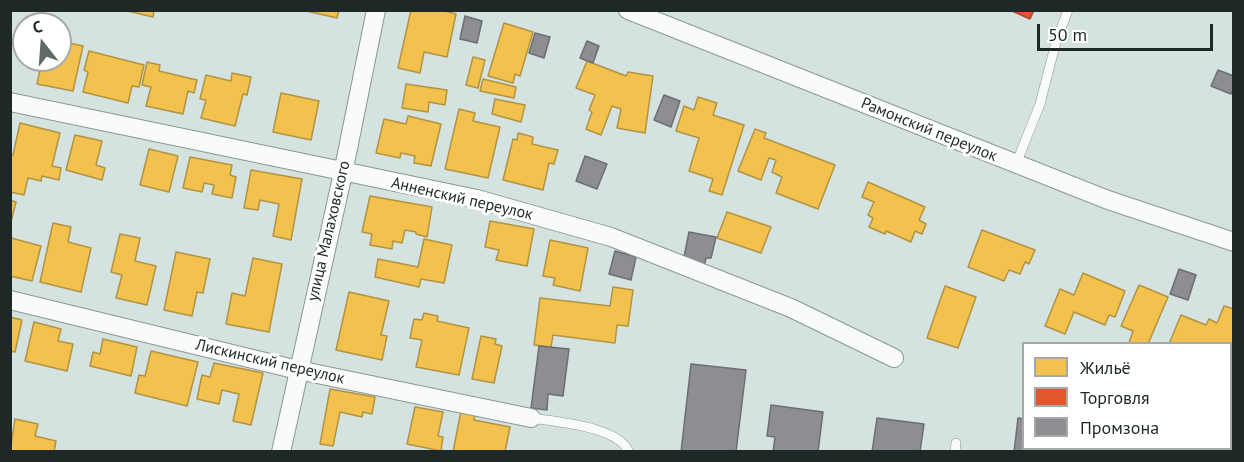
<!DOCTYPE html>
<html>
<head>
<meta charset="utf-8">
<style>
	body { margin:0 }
	#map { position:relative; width:1244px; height:462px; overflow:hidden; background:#d4e2e0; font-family:"PT Sans",sans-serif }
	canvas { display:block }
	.frame { position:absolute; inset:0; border:12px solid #1e2827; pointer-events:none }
	.legend { position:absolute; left:1022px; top:342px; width:210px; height:108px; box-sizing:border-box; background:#fff; border:2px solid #a5a9a9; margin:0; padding:8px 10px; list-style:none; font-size:18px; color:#1e2827 }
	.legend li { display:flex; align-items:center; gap:12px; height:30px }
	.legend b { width:30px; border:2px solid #a5a9a9 }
	.north { position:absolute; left:12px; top:12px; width:60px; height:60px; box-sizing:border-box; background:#fff; border:2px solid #a5a9a9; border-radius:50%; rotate:343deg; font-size:16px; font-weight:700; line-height:24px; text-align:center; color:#1e2827 }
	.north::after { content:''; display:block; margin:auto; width:21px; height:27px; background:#5e6968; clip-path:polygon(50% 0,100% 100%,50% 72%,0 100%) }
	.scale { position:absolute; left:1037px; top:24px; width:176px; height:27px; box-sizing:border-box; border:3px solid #1e2827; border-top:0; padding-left:8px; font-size:18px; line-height:21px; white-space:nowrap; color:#1e2827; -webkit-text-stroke:4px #fff; paint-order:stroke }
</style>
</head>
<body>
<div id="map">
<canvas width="1244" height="462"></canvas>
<div class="frame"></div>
<ul class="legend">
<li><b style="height:16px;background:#f2c14e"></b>Жильё</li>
<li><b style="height:16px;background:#e4572e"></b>Торговля</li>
<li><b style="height:16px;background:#8d8d92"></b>Промзона</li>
</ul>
<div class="north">С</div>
<div class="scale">50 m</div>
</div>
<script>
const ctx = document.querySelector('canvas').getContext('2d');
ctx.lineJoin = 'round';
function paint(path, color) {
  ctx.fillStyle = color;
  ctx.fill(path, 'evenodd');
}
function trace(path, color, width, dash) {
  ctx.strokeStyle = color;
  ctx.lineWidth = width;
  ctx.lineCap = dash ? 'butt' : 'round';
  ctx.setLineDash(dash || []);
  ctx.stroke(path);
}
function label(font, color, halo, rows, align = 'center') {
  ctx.font = font + ' "PT Sans",sans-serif';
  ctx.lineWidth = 6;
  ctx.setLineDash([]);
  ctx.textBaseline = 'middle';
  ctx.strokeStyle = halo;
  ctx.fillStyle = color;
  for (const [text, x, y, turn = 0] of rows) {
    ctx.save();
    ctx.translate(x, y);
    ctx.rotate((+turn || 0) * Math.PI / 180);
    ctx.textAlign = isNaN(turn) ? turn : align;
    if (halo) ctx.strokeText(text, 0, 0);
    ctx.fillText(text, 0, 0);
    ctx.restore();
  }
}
const homes = new Path2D(`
	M123 10H154L153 17Z
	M302 10H339L337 18Z
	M411 10H441L456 14 447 57 424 52 420 73 398 68Z
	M504 23 533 32 520 76 515 74 513 83 488 76Z
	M60 41 83 46 73 91 37 84 41 65 34 63 35 60H60Z
	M89 51 144 65 139 87 132 86 128 103 83 92 88 72 84 70Z
	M473 57 485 60 478 88 466 85Z
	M587 61 626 76 628 72 653 76 645 133 617 128 621 109 612 106 601 135 586 129 592 112 589 110 595 95 576 88Z
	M147 62 160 65 159 71 197 80 194 93 188 91 183 114 146 106 151 87 142 85Z
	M232 73 251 77 247 95 243 94 235 126 201 118 206 100 200 99 206 75 231 81Z
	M483 79 516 87 514 98 480 91Z
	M406 84 447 90 445 105 429 102 428 112 402 108Z
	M281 93 319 101 311 140 273 132Z
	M698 97 717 103 713 115 744 125 722 195 709 191 713 179 689 171 699 138 676 131 684 106 694 110Z
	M495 99 525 105 521 122 492 114Z
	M459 109 475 113 473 121 500 127 488 178 445 169Z
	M408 116 441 124 431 166 414 163 415 156 401 153 400 158 376 153 384 119 406 124Z
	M20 123 60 133 52 166 61 168 59 180 42 176 41 181 28 178 24 195 10 192V155H13Z
	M755 129 766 133 764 138 835 165 818 209 776 193 782 177 772 172 776 160 769 158 761 180 738 171Z
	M518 133 533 137 532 144 558 150 554 164 549 163 543 190 503 180 513 139 517 140Z
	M75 135 102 141 96 165 105 168 102 180 66 170Z
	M149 149 178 156 169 192 140 185Z
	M190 157 232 165 230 175 236 177 232 198 212 194 214 185 204 183 202 192 183 188Z
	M251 170 302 179 291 240 273 236 279 204 260 200 258 210 244 208Z
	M868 182 925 207 919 220 926 224 922 234 915 231 911 242 886 231 885 234 869 227 873 218 868 215 874 202 862 197Z
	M370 196 432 207 427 237 416 234V232L405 230 402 243 393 241 392 249 370 245 372 234 362 232Z
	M10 200 16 202 10 226Z
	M727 212 771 227 761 253 717 238Z
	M490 221 534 229 527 266 496 260 499 250 485 247Z
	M53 223 71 227 68 242 91 248 81 292 40 282Z
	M982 230 1035 250 1029 264 1025 262 1020 274 1009 270 1004 281 968 267Z
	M120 234 140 238 135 261 156 266 147 305 116 298 122 275 111 272Z
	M11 238 41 246 32 281 10 276Z
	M424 239 452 245 444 283 421 279 419 287 375 277 378 259 418 267Z
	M550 240 588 248 580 291 553 285 555 278 543 276Z
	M176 252 210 259 203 293 197 292 192 316 164 310Z
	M253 258 282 264 269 332 226 324 232 293 245 296Z
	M1083 273 1125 291 1115 317 1109 315 1105 325 1074 312 1065 334 1045 326 1060 289 1074 295Z
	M1139 285 1168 297 1148 344 1129 343 1133 331 1121 326Z
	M945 286 976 297 958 348 927 338Z
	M613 287 633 290 628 326 617 325 615 343 553 335 551 347 534 345 540 298 610 306Z
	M349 292 389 301 381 335 387 336 382 360 336 350Z
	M1224 306 1234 309V359L1230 358V344H1169L1181 315 1206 325 1209 319 1217 323Z
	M424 313 438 316 437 321 469 328 459 375 416 367 422 340 410 338 414 319 422 320Z
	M10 317 22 320 15 352 10 351Z
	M34 322 61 329 58 341 73 344 67 371 25 361Z
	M481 336 496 339 495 344 502 346 494 383 472 379Z
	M103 339 137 347 131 376 90 366 93 352 100 354Z
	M151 351 198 362 187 406 135 393 139 375 145 376Z
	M214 363 263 373 251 425 233 421 239 394 222 390 219 404 197 399 202 375 210 377Z
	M330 389 375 397 372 414 363 412 362 417 340 412 333 446 320 444Z
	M415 407 443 412 438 436 443 437 441 451 407 444Z
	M461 411 475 414 474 420 510 427 505 452H453Z
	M15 419 38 424 35 436 56 441 54 452H10Z`);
const shops = new Path2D(`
	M1010 10H1034L1030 19Z`);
const industry = new Path2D(`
	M465 16 482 21 477 43 460 39Z
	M535 33 550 37 544 58 529 53Z
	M587 41 599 46 593 63 580 58Z
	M1218 70 1234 76V88L1231 94 1211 86Z
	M664 95 680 101 671 127 654 120Z
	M585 156 607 164 597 189 576 181Z
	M689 232 716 237 711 258H706L704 267 683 262Z
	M615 251 636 257 631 280 609 274Z
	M1179 269 1196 275 1188 300 1170 294Z
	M539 346 569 349 563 396 548 394 547 410 531 408Z
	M691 364 746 370 736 452H681Z
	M771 405 823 412 818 452H773L775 437 767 436Z
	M877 418 924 424 920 452H872Z
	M1018 418 1024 419V448H1167V452H1014Z`);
const lane = new Path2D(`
	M1016 164 1040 104 1056 42 1068 10
	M531 418C556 422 618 426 629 452
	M955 452 956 443`);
const street = new Path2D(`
	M628 10 1108 200 1234 242
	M10 102 477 199 611 237 791 308 894 358
	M10 300 298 370 531 418
	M281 452 343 173 376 10`);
const streetNames = [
	["Рамонский переулок",929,130,22],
	["Анненский переулок",462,199,13],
	["улица Малаховского",329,231,-77],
	["Лискинский переулок",270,362,13]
];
paint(homes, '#f2c14e');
trace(homes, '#b29342', 1.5);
paint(shops, '#e4572e');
trace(shops, '#a9492c', 1.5);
paint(industry, '#8d8d92');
trace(industry, '#6c6f72', 1.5);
trace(lane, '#8c9796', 10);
trace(street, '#8c9796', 20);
trace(lane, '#f9fbfa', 9);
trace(street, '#f9fbfa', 18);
label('16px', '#1e2827', '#fff', streetNames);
</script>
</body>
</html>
